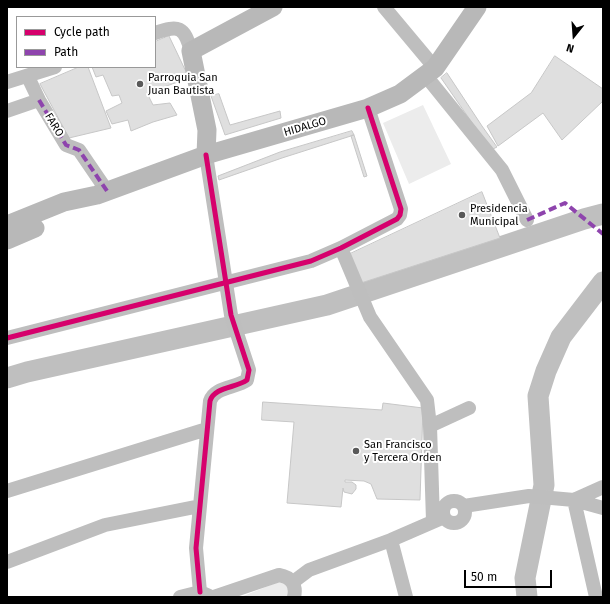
<!DOCTYPE html>
<html>
<head>
<meta charset="utf-8">
<style>
	body { margin:0 }
	#map { position:relative; width:610px; height:604px; overflow:hidden; background:#fff; font-family:"Fira Sans",sans-serif }
	canvas { display:block }
	.frame { position:absolute; inset:0; border:8px solid #000; pointer-events:none }
	.legend { position:absolute; left:16px; top:16px; width:140px; height:52px; box-sizing:border-box; background:#fff; border:1px solid #999; margin:0; padding:5px 7px; list-style:none; font-size:12px; color:#000 }
	.legend li { display:flex; align-items:center; gap:8px; height:20px }
	.legend b { width:20px; border:1px solid #999 }
	.north { position:absolute; left:554px; top:16px; width:40px; height:40px; -webkit-text-stroke:3px #fff; paint-order:stroke; rotate:197deg; font-size:11px; font-weight:700; line-height:16px; text-align:center; color:#000 }
	.north::after { content:''; display:block; margin:auto; width:14px; height:18px; background:#000; clip-path:polygon(50% 0,100% 100%,50% 72%,0 100%) }
	.scale { position:absolute; left:464px; top:570px; width:88px; height:18px; box-sizing:border-box; border:2px solid #000; border-top:0; padding-left:5px; font-size:12px; line-height:14px; white-space:nowrap; color:#000; -webkit-text-stroke:3px #fff; paint-order:stroke }
</style>
</head>
<body>
<div id="map">
<canvas width="610" height="604"></canvas>
<div class="frame"></div>
<ul class="legend">
<li><b style="height:5px;background:#d6006c"></b>Cycle path</li>
<li><b style="height:5px;background:#8e44ad"></b>Path</li>
</ul>
<div class="north">N</div>
<div class="scale">50 m</div>
</div>
<script>
const ctx = document.querySelector('canvas').getContext('2d');
ctx.lineJoin = 'round';
function paint(path, color) {
  ctx.fillStyle = color;
  ctx.fill(path, 'evenodd');
}
function trace(path, color, width, dash) {
  ctx.strokeStyle = color;
  ctx.lineWidth = width;
  ctx.lineCap = dash ? 'butt' : 'round';
  ctx.setLineDash(dash || []);
  ctx.stroke(path);
}
function label(font, color, halo, rows, align = 'center') {
  ctx.font = font + ' "Fira Sans",sans-serif';
  ctx.lineWidth = 4;
  ctx.setLineDash([]);
  ctx.textBaseline = 'middle';
  ctx.strokeStyle = halo;
  ctx.fillStyle = color;
  for (const [text, x, y, turn = 0] of rows) {
    ctx.save();
    ctx.translate(x, y);
    ctx.rotate((+turn || 0) * Math.PI / 180);
    ctx.textAlign = isNaN(turn) ? turn : align;
    if (halo) ctx.strokeText(text, 0, 0);
    ctx.fillText(text, 0, 0);
    ctx.restore();
  }
}
const green = new Path2D(`
	M423 105 451 164 409 184 383 123Z
	M283 580 289 586 288 597H241Z`);
const river = new Path2D(`
	M7 378 27 372 327 305 584 219 603 214
	M527 597 525 578 544 485 538 396 546 371 561 337 603 282`);
const building = new Path2D(`
	M169 36 189 78 147 93 153 105 170 103 177 115 153 122 131 131 128 120 112 124 106 111 122 103 119 95 112 96 103 75 96 77 92 67H155V42Z
	M555 56 603 89V101L562 140 543 113 498 146 487 126 531 93Z
	M79 67H88L111 128 69 138 40 84Z
	M447 73 482 126 497 147 491 150 441 78Z
	M219 94 230 125 280 111 281 118 225 135 211 96Z
	M352 131 354 135 282 158 219 180 218 176 280 152Z
	M354 135 367 176 364 177 351 136Z
	M482 192 500 238 361 283 350 254Z
	M263 402 382 410 383 403 423 408 420 500 377 499 371 484 364 481 345 480V482H352L356 485V489L352 494 344 492 343 488 341 507 287 503 294 422 262 420Z`);
const street = new Path2D(`
	M384 7 435 68
	M155 33C179 25 184 26 191 51
	M426 76 502 170 527 220
	M28 77 39 100 66 145 79 150 107 191
	M7 82 55 67
	M7 111 39 100
	M341 248 370 317 427 400 430 426 433 521
	M7 338 311 261 341 248 397 219 400 215 401 209 368 108
	M430 426 469 408
	M7 491 207 429
	M443 512a11 11 0 1 1 22 0a11 11 0 1 1-22 0Z
	M464 506 529 496 574 500 603 487
	M391 540 406 597
	M7 562 105 525 200 506
	M293 582 309 570 391 540 444 517
	M200 592 196 548 210 401C214 387 236 388 247 380L249 370 231 315 206 155
	M180 597 200 592 209 596
	M214 597 279 575C291 577 297 585 294 597
	M596 597 574 500 603 508`);
const secondary = new Path2D(`
	M206 155 207 130 191 51 273 7
	M7 225 64 202 97 195 206 155 368 108 400 94 435 68 477 7
	M7 240 35 228`);
const quiet = new Path2D(`
	M39 100 66 145 79 150 107 191
	M527 220 565 203 603 234`);
const cycleway = new Path2D(`
	M7 338 311 261 341 248 397 219 400 215 401 209 368 108
	M200 592 196 548 210 401C214 387 236 388 247 380L249 370 231 315 206 155`);
const markers = [
	[140,84,4,"#595959"],
	[462,215,4,"#595959"],
	[356,451,4,"#595959"]
];
const poiNames = [
	["Parroquia San",148,78],
	["Juan Bautista",148,91],
	["Presidencia",470,209],
	["Municipal",470,222],
	["San Francisco",364,445],
	["y Tercera Orden",364,458]
];
const streetNames = [
	["FARO",54,125,59],
	["HIDALGO",305,127,-16]
];
paint(green, '#ececec');
trace(river, '#bfbfbf', 21);
paint(building, '#dfdfdf');
trace(building, '#c7c7c7', 1);
trace(street, '#bebebe', 14);
trace(secondary, '#b8b8b8', 19);
trace(quiet, '#8e44ad', 4, [8, 4]);
trace(cycleway, '#d6006c', 5);
for (const [x, y, r, color] of markers) {
  const dot = new Path2D();
  dot.arc(x, y, r, 0, 2 * Math.PI);
  ctx.fillStyle = color;
  ctx.fill(dot);
  trace(dot, '#fff', 1.5);
}
label('11px', '#000', '#fff', poiNames, 'left');
label('11px', '#000', '#fff', streetNames);
</script>
</body>
</html>
